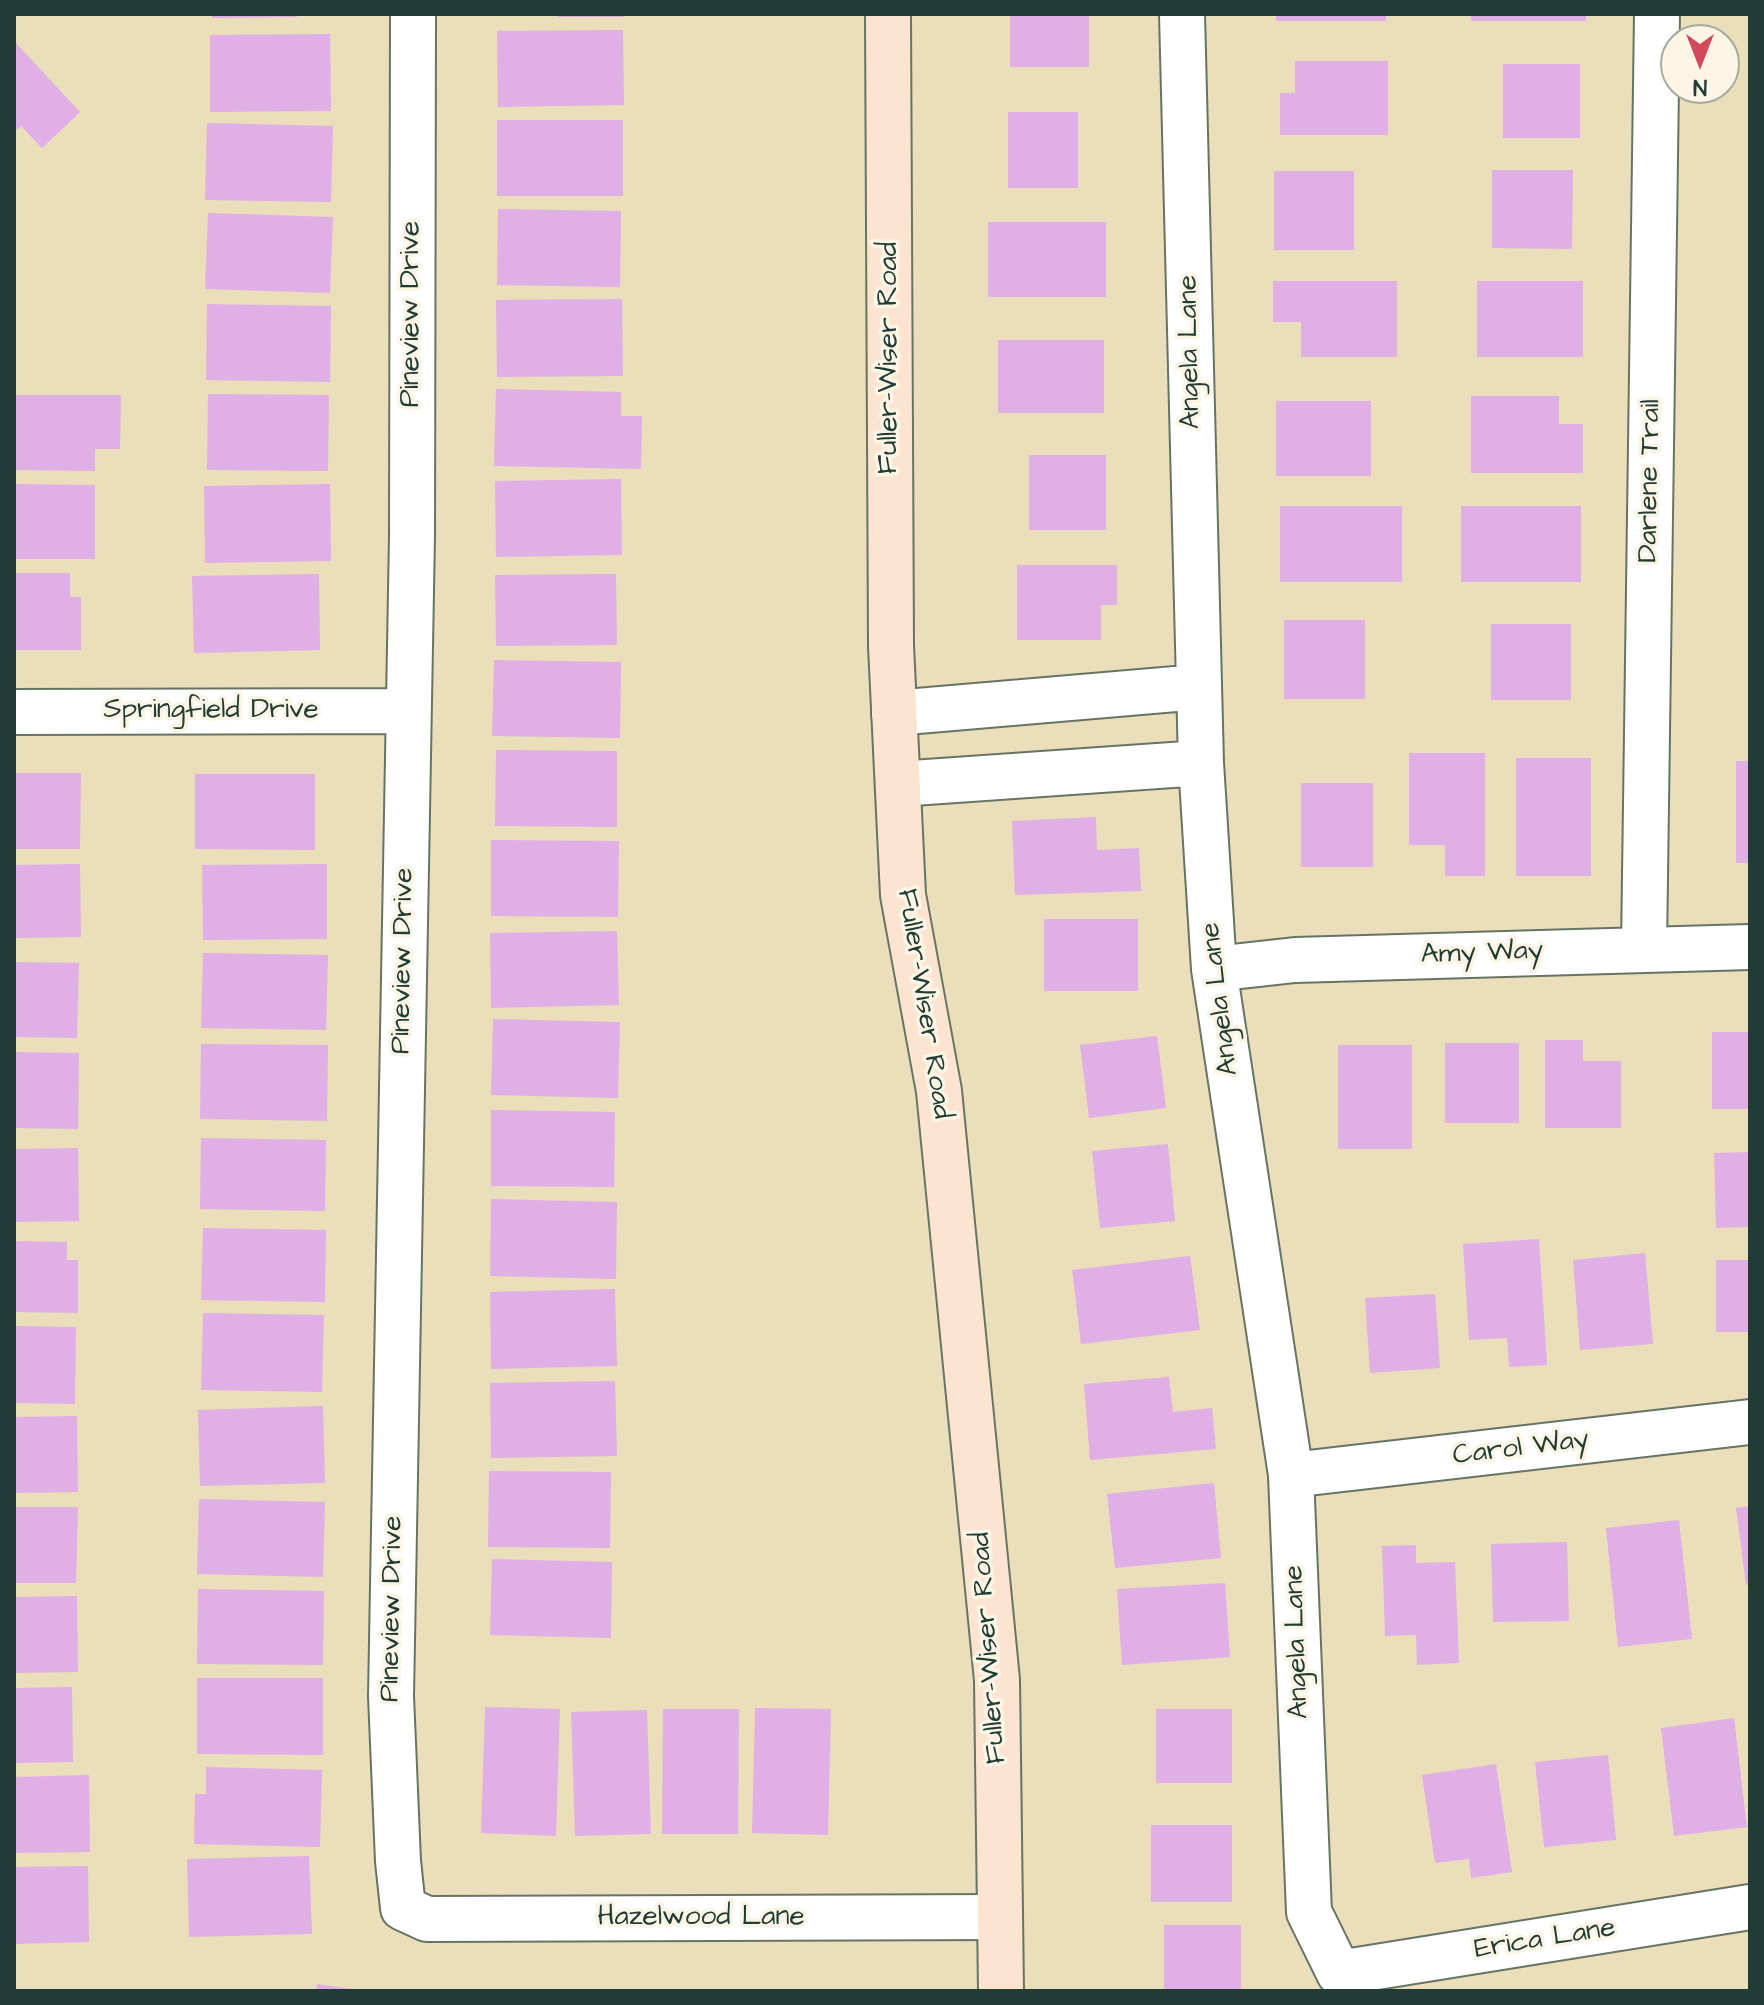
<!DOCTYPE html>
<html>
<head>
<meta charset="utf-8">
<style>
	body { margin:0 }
	#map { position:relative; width:1764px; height:2005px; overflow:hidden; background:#ebdeba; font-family:"Architects Daughter",sans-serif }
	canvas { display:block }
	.frame { position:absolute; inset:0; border:16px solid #1f3d34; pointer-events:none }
	.north { position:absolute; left:1660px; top:24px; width:80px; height:80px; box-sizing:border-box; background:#fcf5e5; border:2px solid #a4ab9e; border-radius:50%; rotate:180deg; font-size:22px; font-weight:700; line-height:32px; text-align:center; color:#1f3d34 }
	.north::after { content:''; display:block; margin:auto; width:28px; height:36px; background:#d1495b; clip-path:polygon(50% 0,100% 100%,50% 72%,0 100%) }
</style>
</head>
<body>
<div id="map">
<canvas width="1764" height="2005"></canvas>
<div class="frame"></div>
<div class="north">N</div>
</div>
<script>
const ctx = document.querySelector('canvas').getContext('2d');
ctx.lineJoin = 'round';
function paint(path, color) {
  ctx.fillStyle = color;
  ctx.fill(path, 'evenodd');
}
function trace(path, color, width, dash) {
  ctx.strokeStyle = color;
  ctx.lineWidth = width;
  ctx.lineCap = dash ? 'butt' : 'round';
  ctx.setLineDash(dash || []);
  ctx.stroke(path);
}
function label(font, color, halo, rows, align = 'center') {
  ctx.font = font + ' "Architects Daughter",sans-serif';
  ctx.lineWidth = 7;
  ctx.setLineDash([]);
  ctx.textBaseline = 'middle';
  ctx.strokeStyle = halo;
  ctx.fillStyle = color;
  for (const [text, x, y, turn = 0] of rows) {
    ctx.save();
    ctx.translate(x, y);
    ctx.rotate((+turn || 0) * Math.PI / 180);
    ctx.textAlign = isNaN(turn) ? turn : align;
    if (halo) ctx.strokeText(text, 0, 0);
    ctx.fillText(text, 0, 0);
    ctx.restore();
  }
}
const building = new Path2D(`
	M212 14H297V17L212 18Z
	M558 14H624V17H558Z
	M1010 14H1089V67H1010Z
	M1276 14H1386V21H1276Z
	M1471 14H1586V21H1471Z
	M623 30 624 105 498 107 497 31Z
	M330 34 331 111 210 112V35Z
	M14 41 80 112 42 148 21 126 14 132Z
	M1295 61H1388V135H1280V93H1295Z
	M1503 64H1580V138H1503Z
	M1008 112H1078V188H1008Z
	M497 120H623V196H497Z
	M207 123 333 126 331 202 205 200Z
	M1492 170H1573L1572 249 1492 248Z
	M1274 171H1354V250H1274Z
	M498 209 621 211 620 287 497 285Z
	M208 213 333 217 330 293 205 289Z
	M988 222H1106V297H988Z
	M1273 281H1397V357H1301V322H1273Z
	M1477 281H1583V357H1477Z
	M622 299 623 376 497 377 496 300Z
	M207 304 331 306 330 382 206 380Z
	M998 340H1104V413H998Z
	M496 389 621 392V416H642L641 469 494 466Z
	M208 394 329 395 328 471 207 470Z
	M14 395H121L120 449H95V471L14 470Z
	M1471 396H1559V424H1583V473H1471Z
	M1276 401H1371V476H1276Z
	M1029 455H1106V530H1029Z
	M621 479 622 555 496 557 495 481Z
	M14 484 95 485V559H14Z
	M330 484 331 561 205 563 204 486Z
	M1280 506H1402V582H1280Z
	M1461 506H1581V582H1461Z
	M1017 565H1117V605H1101V640H1017Z
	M14 573H70V597H81V650H14Z
	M319 574 320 650 194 653 192 576Z
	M616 574 617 645 496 646 495 575Z
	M1284 620H1365V699H1284Z
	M1491 624H1571V700H1491Z
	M494 660 621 662 620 738 492 736Z
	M496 750 617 751V827L495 826Z
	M1409 753H1485V876H1445V845H1409Z
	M1516 758H1591V876H1516Z
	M1736 761H1750V863H1736Z
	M14 773H81L80 849H14Z
	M195 774H315V850L195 849Z
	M1301 783H1373V867H1301Z
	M1096 817 1097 850 1139 848 1141 891 1015 895 1012 821Z
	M491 840 619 841 618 917 491 916Z
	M80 864 81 937 14 938V865Z
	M327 864V939L203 940 202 865Z
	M1044 919H1138V991H1044Z
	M617 931 619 1005 491 1008 490 933Z
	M203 953 328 955 326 1030 201 1028Z
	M14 962 79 963 77 1038 14 1037Z
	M493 1019 620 1022 618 1098 491 1095Z
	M1712 1032H1750V1109H1712Z
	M1157 1036 1166 1108 1089 1118 1080 1045Z
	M1545 1040H1583V1061H1621V1128H1545Z
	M1445 1043H1519V1123H1445Z
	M201 1044 328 1045 327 1121 200 1119Z
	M1338 1045H1412V1149H1338Z
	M14 1052 79 1053 78 1129 14 1128Z
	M491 1110 615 1112 614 1187 491 1186Z
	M201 1138 326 1140 325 1211 200 1209Z
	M1168 1144 1175 1221 1100 1228 1092 1151Z
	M78 1148 79 1221 14 1222V1149Z
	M1750 1152V1227L1716 1228 1714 1153Z
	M491 1199 617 1202 616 1279 490 1276Z
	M203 1228 326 1230 325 1302 201 1300Z
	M1539 1239 1547 1365 1509 1367 1507 1338 1469 1340 1463 1244Z
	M14 1241 67 1242V1260H78V1313L14 1312Z
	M1645 1253 1653 1344 1580 1350 1573 1260Z
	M1190 1256 1200 1330 1081 1344 1072 1270Z
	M1716 1260H1750V1332H1716Z
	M615 1289 617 1366 491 1369 490 1292Z
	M1435 1294 1440 1368 1370 1373 1365 1298Z
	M203 1313 324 1315 322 1392 201 1390Z
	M14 1326 76 1327 75 1404 14 1403Z
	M1169 1377 1173 1412 1212 1408 1216 1449 1090 1460 1084 1384Z
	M615 1381 617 1456 491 1458 490 1383Z
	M323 1406 325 1483 200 1486 198 1410Z
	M77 1416 78 1492 14 1493V1417Z
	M489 1471 611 1472 610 1548 488 1547Z
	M1214 1483 1221 1558 1115 1568 1107 1494Z
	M199 1499 325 1502 323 1577 197 1574Z
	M1750 1506V1584L1746 1585 1736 1508Z
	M14 1507H78L76 1583H14Z
	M1679 1520 1692 1639 1618 1647 1606 1528Z
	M1567 1542 1569 1621 1493 1622 1491 1544Z
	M1416 1545V1563L1455 1562 1459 1663 1417 1665 1416 1635 1385 1636 1382 1546Z
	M492 1559 612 1562 611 1638 490 1635Z
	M1225 1583 1230 1657 1122 1665 1117 1589Z
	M198 1589 324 1591 323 1665 197 1664Z
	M77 1596 78 1672 14 1673V1597Z
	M197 1678H323V1755L197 1754Z
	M72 1687 73 1762 14 1763V1688Z
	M485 1707 560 1709 556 1836 481 1833Z
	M755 1708 831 1709 828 1835 752 1833Z
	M663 1709H739L738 1834H662Z
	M1156 1709H1232V1783H1156Z
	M647 1710 651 1834 575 1836 571 1712Z
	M1734 1718 1747 1827 1674 1836 1661 1728Z
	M1608 1755 1616 1840 1544 1847 1535 1762Z
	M1496 1764 1512 1872 1471 1878 1469 1859 1435 1863 1422 1775Z
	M206 1767 322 1770 320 1847 194 1844 195 1794H206Z
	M89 1775 90 1852 14 1853V1777Z
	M1151 1825H1232V1902H1151Z
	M309 1856 312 1934 189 1937 187 1859Z
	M88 1866 89 1942 14 1944V1867Z
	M1164 1925H1241V1991H1164Z
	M317 1984 352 1989 351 1991H316Z`);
const street = new Path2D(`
	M413 14 412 536 391 1696 398 1861 403 1908 427 1919 1000 1917
	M1182 14 1201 763 1214 969 1291 1475 1309 1912 1339 1973 1750 1907
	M14 712 408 711
	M894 713 1199 687
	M898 784 1201 763
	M1644 948 1657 14
	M1214 969 1295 960 1750 947
	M1291 1475 1750 1422`);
const secondary = new Path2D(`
	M888 14 891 646 903 895 939 1091 997 1680 1001 1991`);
const streetNames = [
	["Pineview Drive",412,314,-90],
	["Angela Lane",1191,352,-91],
	["Fuller-Wiser Road",890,358,-90],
	["Darlene Trail",1651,481,-89],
	["Springfield Drive",211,711],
	["Amy Way",1482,954,-2],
	["Pineview Drive",404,961,-89],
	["Angela Lane",1221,999,-97],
	["Fuller-Wiser Road",923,1004,81],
	["Carol Way",1521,1449,-7],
	["Pineview Drive",393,1609,-89],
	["Angela Lane",1298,1642,-92],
	["Fuller-Wiser Road",990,1648,-94],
	["Hazelwood Lane",701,1918],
	["Erica Lane",1545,1940,-9]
];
paint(building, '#dfafe5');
trace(street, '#667563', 48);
trace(secondary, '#667563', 48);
trace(street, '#fff', 44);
trace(secondary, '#fde4d1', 44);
label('28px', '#1f3d34', '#fcf5e5', streetNames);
</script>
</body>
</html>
